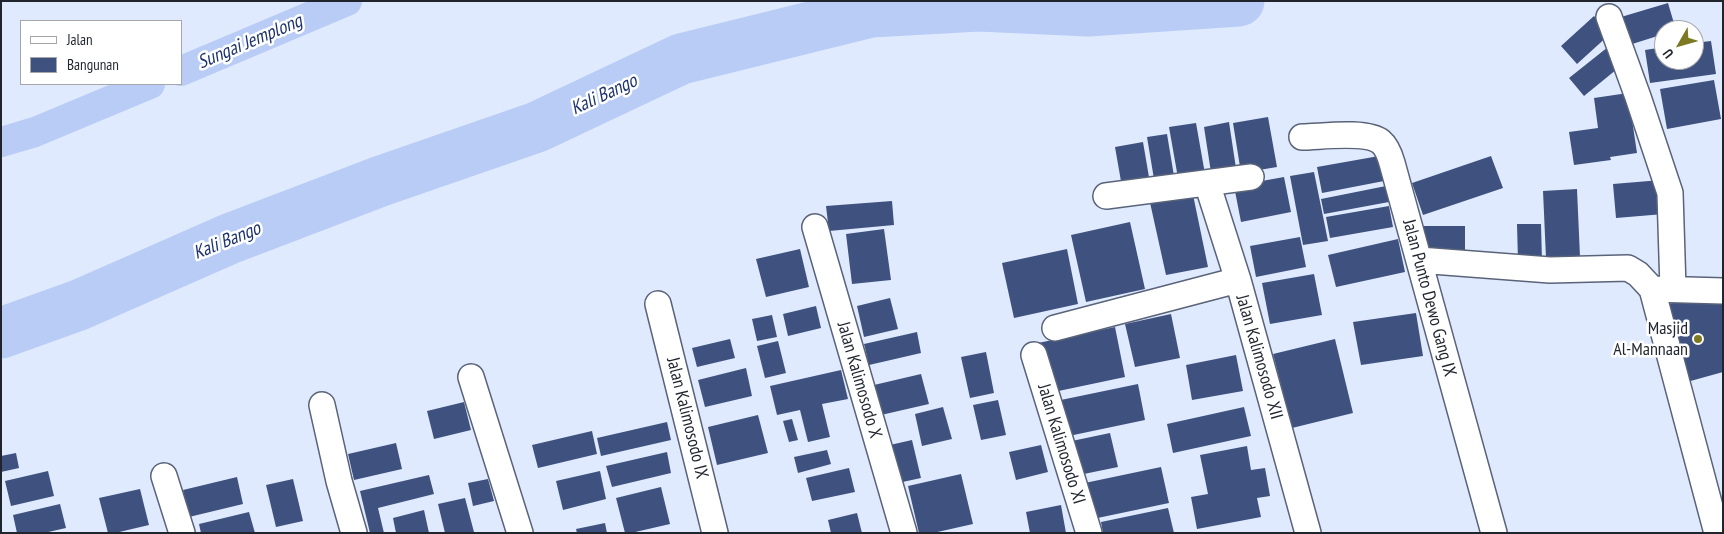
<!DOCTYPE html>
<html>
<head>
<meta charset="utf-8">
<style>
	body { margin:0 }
	#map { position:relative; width:1724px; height:534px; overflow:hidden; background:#e0eafe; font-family:"PT Sans Narrow",sans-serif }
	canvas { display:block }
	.frame { position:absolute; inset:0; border:2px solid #1f242d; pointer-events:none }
	.legend { position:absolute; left:20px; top:20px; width:162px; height:65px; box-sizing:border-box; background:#fff; border:1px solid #a5a7ab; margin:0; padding:6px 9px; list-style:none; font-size:15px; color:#1f242d }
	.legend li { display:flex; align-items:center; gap:10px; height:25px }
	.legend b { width:25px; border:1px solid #a5a7ab }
	.north { position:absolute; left:1654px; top:20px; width:50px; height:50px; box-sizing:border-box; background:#fff; border:1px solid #a5a7ab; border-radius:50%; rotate:232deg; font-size:14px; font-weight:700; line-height:20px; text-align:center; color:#1f242d }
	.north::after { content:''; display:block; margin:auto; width:18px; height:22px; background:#7b7a22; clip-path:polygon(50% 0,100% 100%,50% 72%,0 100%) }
</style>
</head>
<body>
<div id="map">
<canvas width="1724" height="534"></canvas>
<div class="frame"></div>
<ul class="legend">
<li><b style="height:6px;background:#fff"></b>Jalan</li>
<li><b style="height:14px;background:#3f527f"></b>Bangunan</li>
</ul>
<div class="north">U</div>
</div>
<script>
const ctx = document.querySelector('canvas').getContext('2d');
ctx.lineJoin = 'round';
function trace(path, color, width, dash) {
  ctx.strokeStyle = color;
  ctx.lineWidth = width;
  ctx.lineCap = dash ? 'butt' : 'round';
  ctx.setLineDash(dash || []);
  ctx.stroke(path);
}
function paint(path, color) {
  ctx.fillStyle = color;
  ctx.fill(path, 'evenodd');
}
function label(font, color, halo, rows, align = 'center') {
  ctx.font = font + ' "PT Sans Narrow",sans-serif';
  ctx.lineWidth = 5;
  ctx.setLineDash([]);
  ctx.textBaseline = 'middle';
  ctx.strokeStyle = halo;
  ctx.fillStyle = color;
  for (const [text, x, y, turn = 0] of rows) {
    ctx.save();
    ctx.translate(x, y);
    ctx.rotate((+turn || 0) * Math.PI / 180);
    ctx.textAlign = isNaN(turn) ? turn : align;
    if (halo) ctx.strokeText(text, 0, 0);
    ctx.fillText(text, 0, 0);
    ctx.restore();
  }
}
const canal = new Path2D(`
	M181 71 347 1
	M1 142 35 132 150 84`);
const river = new Path2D(`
	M1 333 79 305 229 239 381 181 537 127 681 59 871 12 979 6 1088 11 1239 1`);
const building = new Path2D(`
	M1668 3 1676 30H1664V34L1629 45 1621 17Z
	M1594 16 1610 34 1577 64 1561 46Z
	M1711 41 1716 74 1650 83 1645 50 1664 47V60H1694V43Z
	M1608 47 1622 65 1584 96 1569 78Z
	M1714 80 1721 119 1667 129 1660 89Z
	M1628 93 1637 153 1610 157 1611 160 1574 165 1569 132 1598 128 1594 98Z
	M1268 117 1277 167 1241 173 1233 123Z
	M1229 122 1237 175 1212 179 1204 127Z
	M1196 123 1205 174 1178 178 1169 127Z
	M1167 134 1174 176 1154 179 1147 137Z
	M1143 142 1150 183 1122 187 1115 147Z
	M1379 156 1384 181 1322 193 1317 167Z
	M1491 156 1503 188 1423 215 1412 183Z
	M1314 172 1328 241 1303 245 1290 176Z
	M1284 177 1291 212 1241 222 1234 186Z
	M1661 180 1664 214 1616 218 1613 184Z
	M1386 186 1389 202 1324 214 1321 199Z
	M1577 189 1580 257 1546 258 1543 191Z
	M1192 190 1208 267 1166 275 1149 198Z
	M892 201 894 225 829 231 826 206Z
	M1389 206 1393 227 1330 238 1326 217Z
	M1130 222 1145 289 1086 302 1071 235Z
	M1517 224H1541L1542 261 1518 262Z
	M1424 226H1465V256H1424Z
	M884 229 891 280 852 284 846 234Z
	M1300 237 1306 267 1256 277 1250 246Z
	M1398 239 1405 272 1336 287 1328 255Z
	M800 249 809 287 766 297 756 259Z
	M1067 249 1078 304 1014 318 1002 263Z
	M1314 274 1322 315 1270 324 1262 283Z
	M1723 289V372L1687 382 1662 306Z
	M890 298 898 329 864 337 857 306Z
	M816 306 821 328 788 336 783 314Z
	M1416 313 1423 356 1361 365 1353 322Z
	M1171 314 1180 358 1135 367 1125 324Z
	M772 315 777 337 757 341 752 319Z
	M1115 327 1125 377 1049 393 1038 343Z
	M917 332 921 353 869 365 864 344Z
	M730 339 735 358 697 367 692 348Z
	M1335 339 1353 413 1292 428 1273 354Z
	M778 341 786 373 765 378 757 346Z
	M986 352 994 393 970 398 961 357Z
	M1236 355 1243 391 1192 400 1186 365Z
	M746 368 752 396 705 407 698 380Z
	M841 370 848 399 822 404 830 437 808 442 800 410 777 415 770 386Z
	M921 374 929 404 881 415 874 385Z
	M1138 384 1145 420 1064 437 1056 401Z
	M998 400 1006 435 981 440 973 405Z
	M464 402 471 430 434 439 427 411Z
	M943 407 952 439 922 446 915 414Z
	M1244 407 1251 436 1173 453 1167 424Z
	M758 415 768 453 717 465 708 427Z
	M792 419 798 440 789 442 783 421Z
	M667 422 671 440 601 456 597 438Z
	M592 431 597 454 538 468 532 445Z
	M1110 433 1118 467 1074 476 1067 442Z
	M912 440 921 478 898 483 890 445Z
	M396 443 402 469 354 480 348 454Z
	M1041 445 1048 472 1016 480 1009 452Z
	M1247 446 1251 470 1265 468 1270 496 1257 498 1261 517 1197 529 1191 497 1208 494 1200 455Z
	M827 450 831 464 798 473 794 457Z
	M667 452 671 473 612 487 606 466Z
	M16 453 19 468 1 472V456Z
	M1161 467 1169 503 1088 520 1080 484Z
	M849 468 855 492 812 501 806 478Z
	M48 471 54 496 11 506 5 481Z
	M600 471 606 499 563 510 556 481Z
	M961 474 973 524 933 533H919L908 486Z
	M429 475 434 494 378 508 384 533H370L360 491Z
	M237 477 243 504 189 517 183 490Z
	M293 479 303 521 276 527 266 485Z
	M488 479 494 501 473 506 468 483Z
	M661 487 670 524 631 533H625L616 498Z
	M140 489 149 525 115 533H108L99 498Z
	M465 498 474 532 445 533 438 504Z
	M60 504 66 528 44 533H17L13 515Z
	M1061 505 1066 533H1030L1026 512Z
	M1168 508 1174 533H1103L1101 522Z
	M424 510 429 533H396L393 518Z
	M249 512 255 533H201L199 524Z
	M857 513 862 533H831L828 520Z
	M605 523 607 533H577L576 529Z`);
const street = new Path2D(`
	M1609 17 1638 97 1670 193 1673 289
	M1302 137C1320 137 1366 130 1381 142 1387 147 1390 156 1392 163L1494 533
	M1207 183 1238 280 1308 533
	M1106 196 1251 177
	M815 227 904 533
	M1419 260 1550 270 1628 268 1638 274 1652 289 1723 291
	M1652 289 1717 533
	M658 304 715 533
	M1055 328 1238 280
	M1034 355 1089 533
	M471 377 520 533
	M322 405 339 481 354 533
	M164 476 182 533`);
const markers = [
	[1698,339,5,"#7b7a22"]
];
const streetNames = [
	["Jalan Punto Dewo Gang IX",1429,298,75],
	["Jalan Kalimosodo XII",1259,357,74],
	["Jalan Kalimosodo X",859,380,74],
	["Jalan Kalimosodo IX",687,418,76],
	["Jalan Kalimosodo XI",1061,444,73]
];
const poiNames = [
	["Masjid",1688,329],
	["Al-Mannaan",1688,350]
];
const waterNames = [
	["Sungai Jemplong",250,42,-23],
	["Kali Bango",604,95,-25],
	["Kali Bango",227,241,-22]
];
trace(canal, '#b8ccf6', 30);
trace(river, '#b8ccf6', 51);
paint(building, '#3f527f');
trace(street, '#596379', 28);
trace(street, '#fff', 25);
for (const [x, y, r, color] of markers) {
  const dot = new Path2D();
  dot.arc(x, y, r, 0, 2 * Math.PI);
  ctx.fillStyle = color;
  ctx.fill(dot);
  trace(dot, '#fff', 2);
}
label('18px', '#1f242d', '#fff', streetNames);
label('18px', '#1f242d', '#fff', poiNames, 'right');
label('italic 19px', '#1c336f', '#fff', waterNames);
</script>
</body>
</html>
